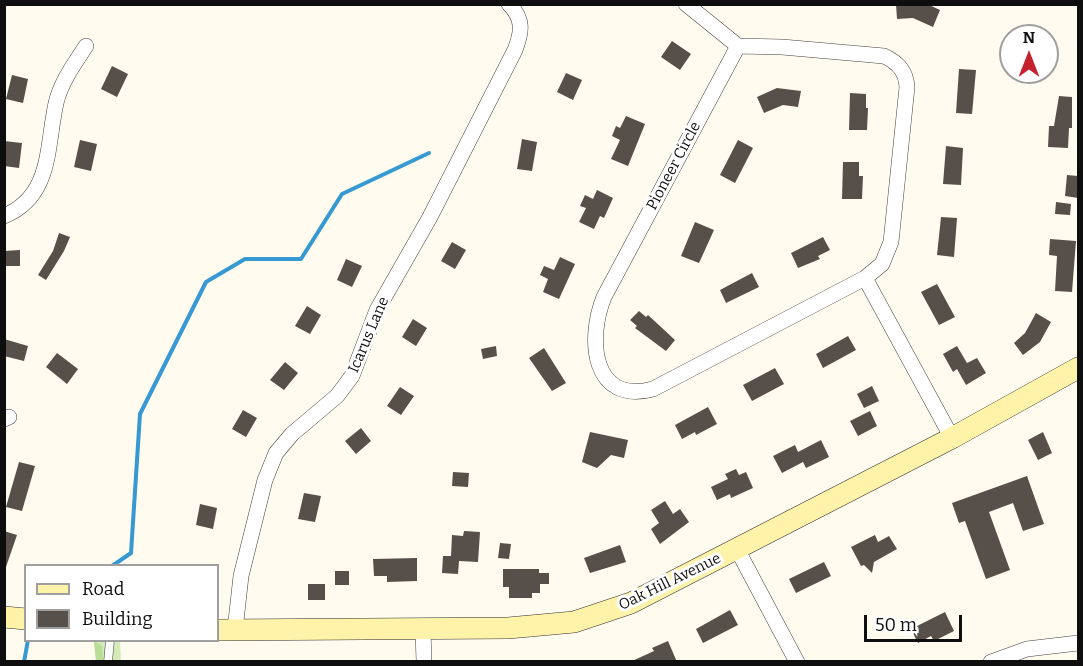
<!DOCTYPE html>
<html>
<head>
<meta charset="utf-8">
<style>
	body { margin:0 }
	#map { position:relative; width:1083px; height:666px; overflow:hidden; background:#fffbef; font-family:Bitter,serif }
	canvas { display:block }
	.frame { position:absolute; inset:0; border:6px solid #0e0e0e; pointer-events:none }
	.legend { position:absolute; left:24px; top:564px; width:195px; height:78px; box-sizing:border-box; background:#fff; border:2px solid #9f9f9f; margin:0; padding:8px 10px; list-style:none; font-size:18px; color:#0e0e0e }
	.legend li { display:flex; align-items:center; gap:12px; height:30px }
	.legend b { width:30px; border:2px solid #9f9f9f }
	.north { position:absolute; left:999px; top:24px; width:60px; height:60px; box-sizing:border-box; background:#fff; border:2px solid #9f9f9f; border-radius:50%; rotate:0deg; font-size:16px; font-weight:700; line-height:24px; text-align:center; color:#0e0e0e }
	.north::after { content:''; display:block; margin:auto; width:21px; height:27px; background:#c4202d; clip-path:polygon(50% 0,100% 100%,50% 72%,0 100%) }
	.scale { position:absolute; left:864px; top:615px; width:98px; height:27px; box-sizing:border-box; border:3px solid #0e0e0e; border-top:0; padding-left:8px; font-size:18px; line-height:21px; white-space:nowrap; color:#0e0e0e; -webkit-text-stroke:4px #fff; paint-order:stroke }
</style>
</head>
<body>
<div id="map">
<canvas width="1083" height="666"></canvas>
<div class="frame"></div>
<ul class="legend">
<li><b style="height:8px;background:#fff3aa"></b>Road</li>
<li><b style="height:16px;background:#574f4a"></b>Building</li>
</ul>
<div class="north">N</div>
<div class="scale">50 m</div>
</div>
<script>
const ctx = document.querySelector('canvas').getContext('2d');
ctx.lineJoin = 'round';
function paint(path, color) {
  ctx.fillStyle = color;
  ctx.fill(path, 'evenodd');
}
function trace(path, color, width, dash) {
  ctx.strokeStyle = color;
  ctx.lineWidth = width;
  ctx.lineCap = dash ? 'butt' : 'round';
  ctx.setLineDash(dash || []);
  ctx.stroke(path);
}
function label(font, color, halo, rows, align = 'center') {
  ctx.font = font + ' Bitter,serif';
  ctx.lineWidth = 6;
  ctx.setLineDash([]);
  ctx.textBaseline = 'middle';
  ctx.strokeStyle = halo;
  ctx.fillStyle = color;
  for (const [text, x, y, turn = 0] of rows) {
    ctx.save();
    ctx.translate(x, y);
    ctx.rotate((+turn || 0) * Math.PI / 180);
    ctx.textAlign = isNaN(turn) ? turn : align;
    if (halo) ctx.strokeText(text, 0, 0);
    ctx.fillText(text, 0, 0);
    ctx.restore();
  }
}
const green = new Path2D(`
	M94 641H120L121 661H96Z`);
const forest = new Path2D(`
	M94 641 102 646 103 661H96Z`);
const stream = new Path2D(`
	M112 566 131 553 140 414 206 282 245 259H301L342 194 429 153
	M24 662 28 640`);
const building = new Path2D(`
	M896 4H927L940 10 933 27 913 18 897 19Z
	M672 41 691 54 680 70 661 57Z
	M112 66 128 74 117 97 101 89Z
	M959 69 976 70 972 114 956 113Z
	M566 73 582 80 573 100 557 92Z
	M12 75 28 79 23 103 6 99Z
	M777 88 801 91 798 107 783 105 764 113 757 97Z
	M850 93 866 94V108H868L867 130H849Z
	M1059 96 1072 97V128H1069L1068 148 1048 147 1049 126H1054Z
	M626 116 645 124 628 166 611 159 620 140 612 136 616 126 620 128Z
	M522 139 537 142 532 171 517 169Z
	M80 140 97 144 91 171 74 167Z
	M738 140 753 148 735 183 720 175Z
	M4 141 22 143 19 168 4 166Z
	M946 146 963 148 961 185 943 184Z
	M843 162H859V176H863L862 199H842Z
	M1067 175 1078 176V198L1065 196Z
	M597 190 613 198 604 218 600 216 594 229 579 222 586 208 580 206 585 195 593 199Z
	M1056 202 1071 204 1070 215 1055 214Z
	M941 217 957 218 954 257 937 255Z
	M695 222 714 230 699 263 681 256Z
	M59 233 70 237 64 251 46 280 38 275 53 251Z
	M823 237 830 250 818 256 820 259 798 268 791 253Z
	M1050 239 1076 241 1072 292 1055 291 1057 256 1049 255Z
	M452 242 466 250 455 269 441 261Z
	M20 250V266H4V251Z
	M560 257 575 264 559 299 543 292 548 279 540 275 544 266 554 270Z
	M346 259 362 266 352 287 337 280Z
	M752 273 759 287 726 303 720 290Z
	M937 284 955 317 939 325 921 292Z
	M307 306 321 315 310 334 295 326Z
	M639 311 646 317 648 315 675 340 666 351 635 328 637 326 630 320Z
	M1036 313 1051 322 1040 342 1023 355 1014 343 1025 333Z
	M413 319 427 328 416 346 402 337Z
	M848 336 856 350 823 368 816 354Z
	M4 339 28 346 24 361 4 356Z
	M496 346 497 356 483 359 481 349Z
	M957 346 967 363 977 358 986 373 966 385 957 369 953 372 943 354Z
	M544 348 566 383 552 391 529 358Z
	M57 353 78 369 67 384 46 367Z
	M285 362 298 373 284 390 270 380Z
	M775 368 784 384 752 401 743 385Z
	M872 386 879 401 864 408 857 394Z
	M400 387 414 396 401 415 387 406Z
	M708 407 717 424 696 435 695 432 682 439 675 425Z
	M243 410 257 418 246 437 232 429Z
	M870 411 877 426 858 436 850 421Z
	M361 428 371 441 356 454 345 441Z
	M590 432 628 440 624 458 611 455 597 468 582 462Z
	M1043 432 1052 453 1038 460 1028 440Z
	M821 440 829 457 806 468 803 462 782 473 773 456 795 445 798 452Z
	M19 462 35 466 22 511 6 507Z
	M736 469 739 475 746 472 753 488 731 498 730 494 717 500 711 487 728 479 725 474Z
	M453 472 469 473 468 487 452 486Z
	M1027 476 1044 524 1023 531 1013 503 989 512 1010 570 986 579 965 521 959 523 952 503Z
	M304 493 321 496 315 522 298 519Z
	M665 501 673 514 680 509 689 522 660 544 651 529 659 523 651 510Z
	M200 504 217 508 213 529 196 525Z
	M4 531 17 535 6 567H4Z
	M464 531 480 532 478 562 459 561 458 574 442 573 443 556H451L452 535 463 536Z
	M875 535 878 542 889 536 897 549 874 562 872 573 864 565 861 566 851 547Z
	M500 543 511 544 509 559 498 558Z
	M620 545 626 562 590 573 584 558Z
	M417 558V581L387 582V576H374L373 559Z
	M824 562 831 576 796 593 789 579Z
	M503 569H539V573H549V584H540V593H532V598H509V587H503Z
	M335 571H349V585H335Z
	M308 584H325V600H308Z
	M730 610 738 625 703 643 696 629Z
	M945 612 954 631 934 641 931 636 918 643 911 629Z
	M668 641 677 662H630L654 651 652 648Z`);
const lane = new Path2D(`
	M108 662 110 640`);
const street = new Path2D(`
	M686 4 738 46
	M4 216C54 196 46 142 57 99 63 79 75 63 86 46
	M865 278 653 389C592 405 587 339 604 297L738 46 782 47 884 56C899 63 906 72 907 87L891 242 882 264 865 278 952 438
	M4 419 9 417
	M737 549 797 662
	M423 629 424 662
	M235 630 241 576 265 480 276 453 292 434 337 396 352 376 377 310 430 217 515 50C522 32 524 19 509 4
	M991 662 1027 649 1078 643`);
const secondary = new Path2D(`
	M4 617 26 619
	M218 630 508 628 574 622 631 603 952 438 1078 368`);
const streetNames = [
	["Pioneer Circle",674,166,-62],
	["Icarus Lane",369,335,-67],
	["Oak Hill Avenue",670,582,-26]
];
paint(green, '#d4ebb7');
paint(forest, '#b8dd96');
trace(stream, '#3699d2', 4);
paint(building, '#574f4a');
trace(lane, '#414141', 9);
trace(street, '#414141', 16);
trace(secondary, '#303030', 22);
trace(lane, '#fff', 8);
trace(street, '#fff', 15);
trace(secondary, '#fff3aa', 21);
label('15px', '#0e0e0e', '#fff', streetNames);
</script>
</body>
</html>
